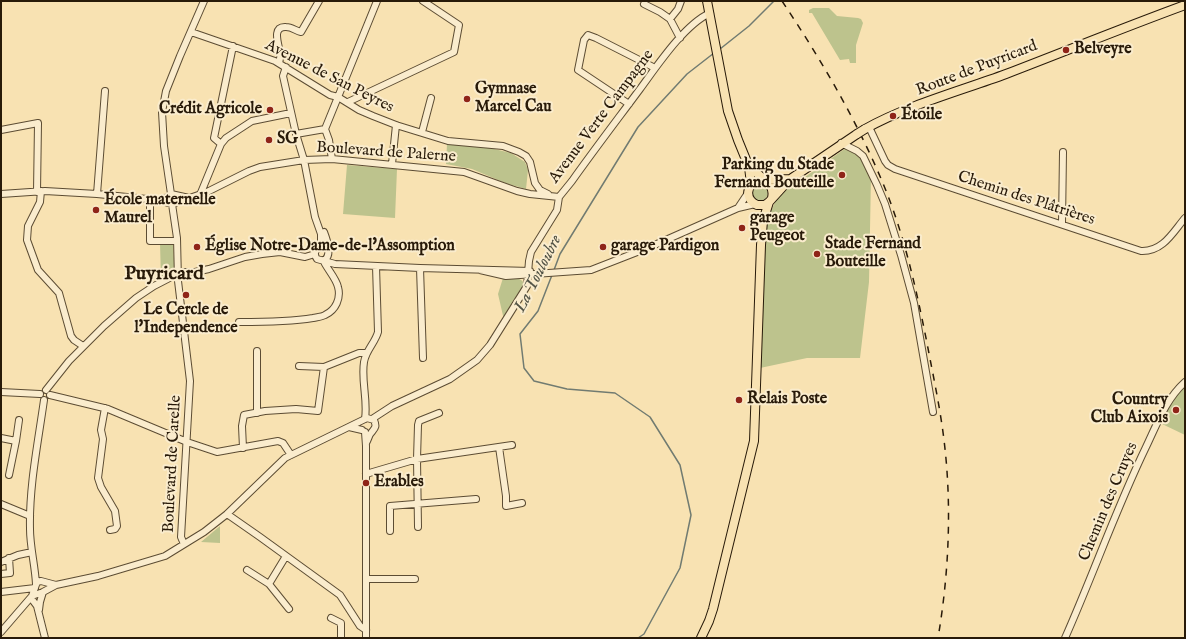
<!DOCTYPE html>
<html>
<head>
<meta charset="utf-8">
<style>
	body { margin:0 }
	#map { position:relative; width:1186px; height:639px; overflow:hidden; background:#f8e2b2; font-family:"IM FELL English",serif }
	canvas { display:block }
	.frame { position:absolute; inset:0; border:2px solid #281a09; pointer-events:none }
</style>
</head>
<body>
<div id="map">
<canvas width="1186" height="639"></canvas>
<div class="frame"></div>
</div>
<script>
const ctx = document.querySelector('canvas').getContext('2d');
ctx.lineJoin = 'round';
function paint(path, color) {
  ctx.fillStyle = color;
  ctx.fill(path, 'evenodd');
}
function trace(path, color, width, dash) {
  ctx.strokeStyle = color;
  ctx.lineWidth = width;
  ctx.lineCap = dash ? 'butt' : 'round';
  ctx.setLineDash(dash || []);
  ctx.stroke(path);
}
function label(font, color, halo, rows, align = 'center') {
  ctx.font = font + ' "IM FELL English",serif';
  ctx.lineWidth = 4;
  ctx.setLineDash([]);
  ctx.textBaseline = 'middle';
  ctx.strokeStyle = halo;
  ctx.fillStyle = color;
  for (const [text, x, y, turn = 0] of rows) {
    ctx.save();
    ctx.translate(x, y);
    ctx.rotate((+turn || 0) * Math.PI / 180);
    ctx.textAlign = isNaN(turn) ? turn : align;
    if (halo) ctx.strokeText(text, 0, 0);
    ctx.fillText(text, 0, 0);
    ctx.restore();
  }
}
const green = new Path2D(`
	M813 8H829L837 16 858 18 861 19 863 23 856 45V63H850L849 59 840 60 812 13H809V10Z
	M447 144 490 148 511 153 525 162 528 170 526 189 505 183 472 169 446 164Z
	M846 148 859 155 871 176 869 282 860 358H807L760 368 764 226 778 196Z
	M347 165 397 169 395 218 343 214Z
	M752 193a8 8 0 1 1 16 0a8 8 0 1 1-16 0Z
	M160 243H173L175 276 161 280Z
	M503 278C512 278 519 276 524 283L523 288 504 320 498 294Z
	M1185 384V435L1160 423 1171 401Z
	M220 526V543L201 542Z`);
const stream = new Path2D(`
	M720 49 749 26 774 1
	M554 270 560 254 638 127 687 74 714 53
	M552 275 538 311 520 334 524 368 534 381 567 389 615 393 650 417 680 465 691 515 680 568 644 634 638 638`);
const minor = new Path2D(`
	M644 4 660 12 670 19 680 38
	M670 19 678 9 681 1
	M191 32 275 61 330 95 338 97 359 110 373 116 396 125 448 141 503 146 519 152 526 156 530 162 535 183 540 190 548 194
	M279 63C280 59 281 56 280 53 279 45 271 26 286 27 292 27 296 31 301 32L319 1
	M286 67 283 76 296 134 304 160 315 217 321 234V246
	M348 102 454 52 459 25 423 1
	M629 104 578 70 584 40 588 35 596 38 655 68
	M869 127 885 161 888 165 895 169 1141 251C1163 252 1173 232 1185 218
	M325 129 377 1
	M325 129 329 140 332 159
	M1 130 38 123 37 192
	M422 132 431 98
	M296 134 325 129
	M841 143 857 151 863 156 877 185 885 204 901 255 914 303 933 412
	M221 144 214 138 233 46
	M392 164 396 125
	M41 191 40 202 28 226 27 240 38 270 59 293 71 336 74 340 83 346
	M1 194 45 191 97 194 157 200 172 204 207 192 249 171 260 167 304 160 332 159 464 172 517 191 530 194 559 197
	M97 194 105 91
	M171 194 164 146 162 112 166 91 180 56 204 1
	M200 195 221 144 226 138 252 121 291 113
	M150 200V241H177
	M158 200 168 197 171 194 189 198
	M172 204 177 238 178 281 190 381 181 537 184 544
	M738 208 748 193
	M1062 224 1063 152
	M324 232C327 240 332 254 325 260
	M321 246C315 249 313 254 317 259L335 264 420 268 530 271
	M420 268 423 358
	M480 270 506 276 591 270 650 247 738 208 755 204
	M239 322C264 322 289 322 313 318 317 317 322 317 325 315 336 310 341 298 338 287 336 278 327 269 323 260
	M299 366 324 367 359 353H367
	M46 390 69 361 104 326 136 298 154 286 181 272H195L209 269 245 257 262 254 280 252 305 257 315 254
	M1 392 40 394
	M50 395 108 409 187 442 217 452 278 441 283 443 291 455
	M105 408 101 430 103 439 98 478 101 487 115 511 117 526 115 529 110 530
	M257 413V351
	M365 419C368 400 361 381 364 362 366 350 375 343 378 332L376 266
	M372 419 392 406 450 379 477 360 490 345 527 286 529 261 531 252 557 210 559 197 572 181C594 150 617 120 640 89 657 66 684 25 710 13
	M349 427 362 430
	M365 432 366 446V638
	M1 438 16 441 9 475
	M16 441 19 420
	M499 447 506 496V506L522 503
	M243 448 242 426 244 415 265 411 296 409 318 411 324 367
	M366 474 417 459 512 445
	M1 504 30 516
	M227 514 260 537 340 595 360 626 366 630
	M418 527 417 459 418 425 419 421 439 413
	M390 531V506L476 499
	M1 562 18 555 32 552
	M247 570 269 584 289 609
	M1 574 10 573 9 558
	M366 579H415
	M36 584C35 565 30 547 30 529 29 486 38 443 44 400
	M269 584 286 556
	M1 592 35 588
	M32 596 43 592 56 585 98 576 165 556 204 532 227 514 285 458 367 418 374 420C377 427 375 428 371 433 369 435 368 440 366 443
	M31 598 37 606 45 638
	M39 610 40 602 43 592
	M331 618 341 623V638
	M1 632 32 596 37 582 41 581 56 585
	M1065 638C1093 575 1116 509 1146 447 1157 424 1166 399 1185 382`);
const major = new Path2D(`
	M707 1 728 111 738 140 749 167 751 184
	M865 129C908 105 960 91 1006 74 1066 51 1125 27 1185 5
	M750 165C758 179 776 181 772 198
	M790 179 759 180C746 184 744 199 757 205H765L769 202 789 180 857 134
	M701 638 709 621 713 609 754 441 761 245 763 221 769 202`);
const rail = new Path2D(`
	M782 1C820 58 855 117 882 181 904 233 916 288 927 343 933 375 940 407 944 440 952 505 949 573 938 638`);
const majorBridge = new Path2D(`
	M857 134 865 129`);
const markers = [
	[1066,50,4,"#8f2418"],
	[467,99,4,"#8f2418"],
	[270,110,4,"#8f2418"],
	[893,116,4,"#8f2418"],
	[269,140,4,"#8f2418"],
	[842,175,4,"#8f2418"],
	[96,210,4,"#8f2418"],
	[742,228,4,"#8f2418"],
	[197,247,4,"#8f2418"],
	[603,247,4,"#8f2418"],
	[817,254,4,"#8f2418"],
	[186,295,4,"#8f2418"],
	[739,400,4,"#8f2418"],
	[1176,410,4,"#8f2418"],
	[366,483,4,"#8f2418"]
];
const poiNames = [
	["Belveyre",1074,50],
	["Gymnase",475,90],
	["Marcel Cau",475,108],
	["Crédit Agricole",262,110,"right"],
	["Étoile",901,116],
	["SG",277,140],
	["Parking du Stade",834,166,"right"],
	["Fernand Bouteille",834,184,"right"],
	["École maternelle",104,201],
	["Maurel",104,219],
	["garage",750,219],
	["Peugeot",750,237],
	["Stade Fernand",825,245],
	["Bouteille",825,263],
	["Église Notre-Dame-de-l'Assomption",205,247],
	["garage Pardigon",611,247],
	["Le Cercle de",186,311,"center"],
	["l'Independence",186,329,"center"],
	["Relais Poste",747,400],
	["Country",1168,401,"right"],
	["Club Aixois",1168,419,"right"],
	["Erables",374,483]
];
const streetNames = [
	["Route de Puyricard",977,69,-21],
	["Avenue de San Peyres",329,77,27],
	["Avenue Verte Campagne",602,117,-53],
	["Boulevard de Palerne",386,153,4],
	["Chemin des Plâtrières",1026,199,18],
	["Boulevard de Carelle",173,464,-87],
	["Chemin des Cruyes",1109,502,-67]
];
const waterNames = [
	["La Touloubre",539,274,-63]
];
const districtNames = [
	["Puyricard",164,275]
];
paint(green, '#bdc38d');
trace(stream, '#717b71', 1.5);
trace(minor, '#5c4c33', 8);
trace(major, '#281a09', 10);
trace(minor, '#faeccd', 6);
trace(major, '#f8e2b2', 8);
trace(rail, '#281a09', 1.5, [7, 7]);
trace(majorBridge, '#281a09', 10, []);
trace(majorBridge, '#f8e2b2', 8);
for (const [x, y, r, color] of markers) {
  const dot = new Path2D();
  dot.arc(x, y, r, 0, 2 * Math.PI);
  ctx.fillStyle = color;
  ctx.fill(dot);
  trace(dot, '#faeccd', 1.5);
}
label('bold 16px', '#281a09', '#faeccd', poiNames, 'left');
label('16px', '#281a09', '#faeccd', streetNames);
label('italic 17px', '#525346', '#faeccd', waterNames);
label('bold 20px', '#281a09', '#faeccd', districtNames);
</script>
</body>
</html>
